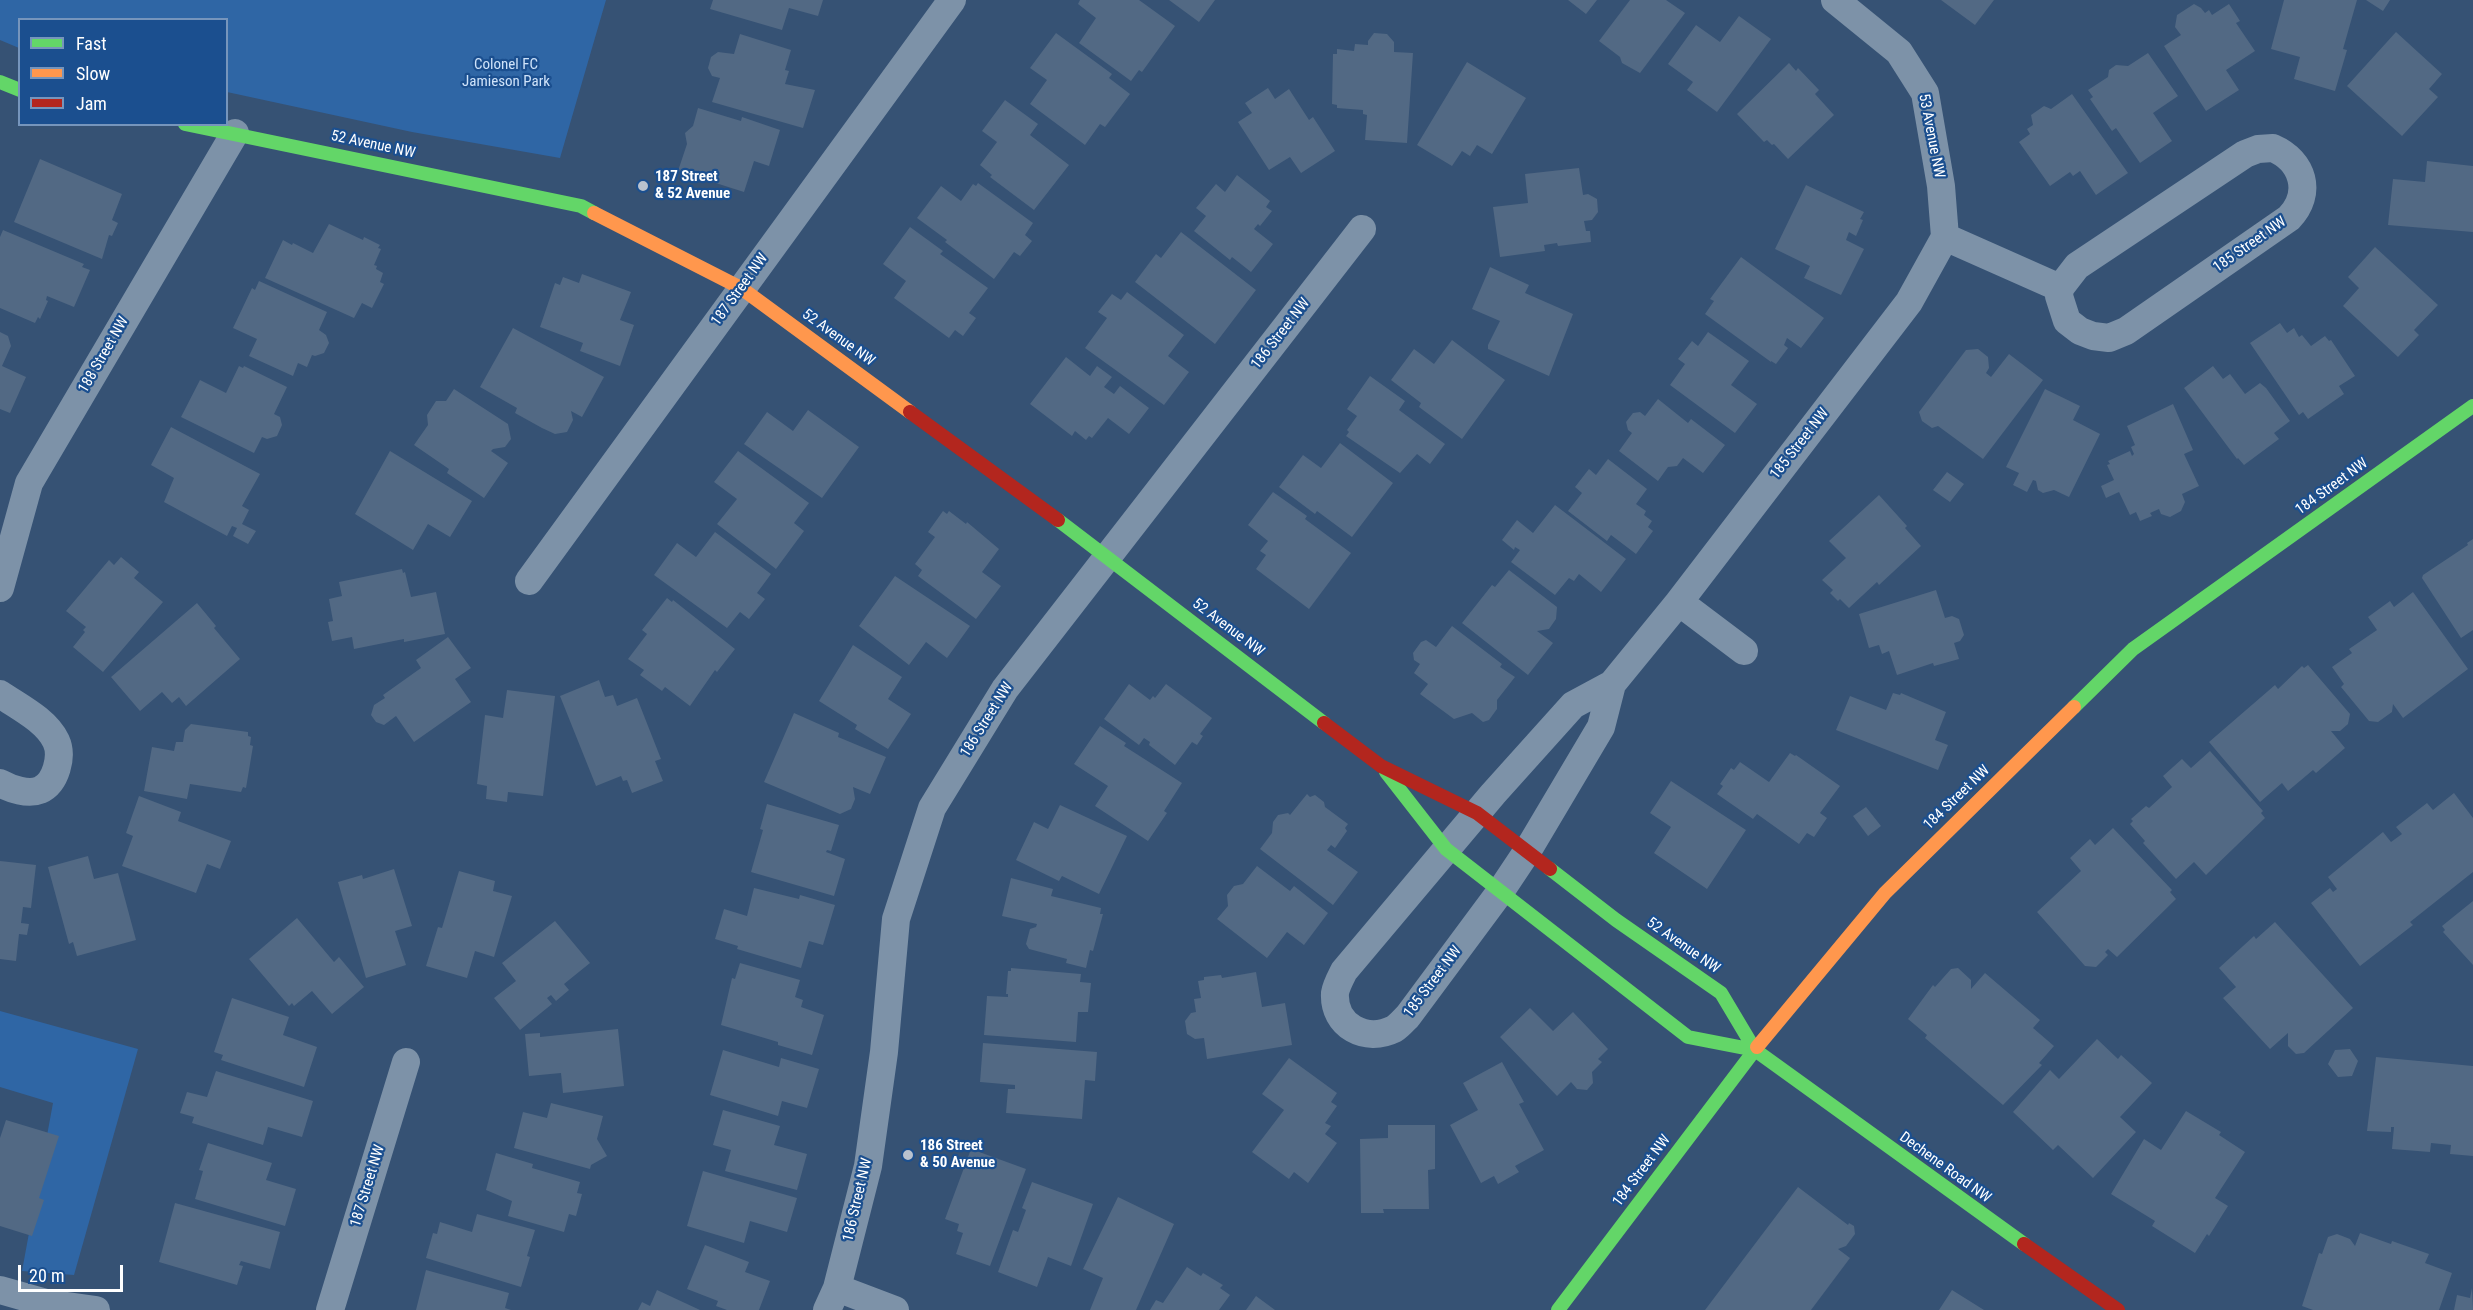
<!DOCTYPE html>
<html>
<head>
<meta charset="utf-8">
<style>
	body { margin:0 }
	#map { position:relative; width:2473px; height:1310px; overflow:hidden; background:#365274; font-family:"Roboto Condensed",sans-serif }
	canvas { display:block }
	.legend { position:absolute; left:18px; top:18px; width:210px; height:108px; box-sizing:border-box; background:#1b4f8f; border:2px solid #7695bc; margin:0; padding:8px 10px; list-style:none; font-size:18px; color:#fff }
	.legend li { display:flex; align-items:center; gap:12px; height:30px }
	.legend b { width:30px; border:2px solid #7695bc }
	.scale { position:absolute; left:18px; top:1265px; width:105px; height:27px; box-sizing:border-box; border:3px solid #fff; border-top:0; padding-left:8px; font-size:18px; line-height:21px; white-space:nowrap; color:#fff; -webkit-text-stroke:4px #1b4f8f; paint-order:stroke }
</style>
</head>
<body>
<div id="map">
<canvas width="2473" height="1310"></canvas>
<ul class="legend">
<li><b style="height:8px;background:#63d668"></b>Fast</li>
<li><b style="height:8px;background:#ff974d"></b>Slow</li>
<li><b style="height:8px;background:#b3261e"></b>Jam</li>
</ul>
<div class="scale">20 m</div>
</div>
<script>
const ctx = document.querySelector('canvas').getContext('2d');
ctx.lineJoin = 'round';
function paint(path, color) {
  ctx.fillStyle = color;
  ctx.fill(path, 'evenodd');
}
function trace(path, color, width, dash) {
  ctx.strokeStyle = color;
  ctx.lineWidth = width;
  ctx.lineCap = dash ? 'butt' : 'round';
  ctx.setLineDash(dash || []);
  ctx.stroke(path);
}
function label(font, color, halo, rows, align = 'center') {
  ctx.font = font + ' "Roboto Condensed",sans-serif';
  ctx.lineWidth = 4.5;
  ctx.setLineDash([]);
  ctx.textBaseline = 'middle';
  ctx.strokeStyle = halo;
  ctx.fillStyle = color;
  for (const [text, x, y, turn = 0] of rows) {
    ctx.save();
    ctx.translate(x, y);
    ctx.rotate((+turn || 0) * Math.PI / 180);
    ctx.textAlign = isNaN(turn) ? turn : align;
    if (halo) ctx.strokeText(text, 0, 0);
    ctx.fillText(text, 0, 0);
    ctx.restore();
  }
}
const green = new Path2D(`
	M0 0H606L560 158 412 132 227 92 226 20H20L19 48 0 40Z
	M0 1011 138 1049 74 1275 22 1271 53 1103 0 1087Z`);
const building = new Path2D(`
	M713 0H823L818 16 789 8 782 30 710 9Z
	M1080 0H1139L1175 26 1142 72 1139 70 1131 81 1079 43 1096 18 1078 4Z
	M1169 0H1215L1199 22Z
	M1568 0H1597L1586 14Z
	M1630 0H1666L1685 13 1640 73 1622 63 1620 57 1599 41Z
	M1941 0H1994L1975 25Z
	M2284 0H2357L2343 49 2347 50 2335 91 2294 79 2300 57 2271 49Z
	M2366 0H2390L2383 11Z
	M2194 4 2201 8 2205 13 2209 10 2212 15 2229 4 2240 21 2236 23 2255 51 2226 70 2239 90 2206 111 2164 46 2181 35 2175 27 2177 15Z
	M1739 16 1771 39 1717 112 1687 90 1693 82 1668 64 1696 25 1720 42Z
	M2396 32 2442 74 2429 89 2438 97 2402 136 2347 86Z
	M1056 33 1112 74 1109 78 1130 94 1105 127 1100 124 1085 145 1030 104 1047 80 1030 68Z
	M1374 33 1387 34 1394 42V52L1413 53 1407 143 1365 140 1367 115 1363 114V110L1337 108V105L1332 104 1333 54H1337V49L1354 51 1355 44 1368 45V41Z
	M740 34 791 50 785 70 789 71 785 84 815 90 803 128 712 102 720 78 712 76 708 68 711 57 718 52 734 54Z
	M2148 53 2178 96 2153 113 2172 141 2140 163 2116 128 2112 131 2090 99 2093 97 2088 90 2108 77 2109 70 2116 65 2128 66Z
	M1467 62 1526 98 1492 154 1477 145 1470 156 1462 151 1452 166 1417 145Z
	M1789 63 1796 71 1798 68 1819 90 1815 94 1834 115 1788 159 1774 144 1772 145 1767 140 1764 142 1737 114Z
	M1268 88 1275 99 1289 89 1309 120 1313 117 1335 151 1301 173 1290 157 1269 170 1238 122 1252 113 1245 103Z
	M2072 94 2128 173 2096 195 2080 171 2073 176 2070 172 2050 186 2019 142 2030 134 2027 129 2033 125 2031 115 2044 106 2051 109Z
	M1005 100 1038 124 1030 135 1069 165 1034 210 990 177 992 175 980 165 997 142 982 131Z
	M698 108 741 121 742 117 780 130 769 166 754 161 744 192 678 171 687 144 685 133 693 126Z
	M40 159 122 194 112 220 118 223 112 236 109 235 102 259 14 222Z
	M2427 161 2473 166V232L2388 225 2393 179 2425 182Z
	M1579 168 1583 195 1588 194 1597 199 1598 212 1592 220 1584 221 1586 231H1590L1591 242 1558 246 1557 243 1544 245 1545 251 1500 257 1493 207 1528 203 1525 174Z
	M1237 175 1270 201 1266 207 1272 211 1260 226 1258 224 1254 229 1273 244 1251 272 1232 257 1230 260 1194 231 1206 216 1196 208 1216 184 1225 192Z
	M978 183 1033 223 1025 235 1032 241 1020 256 1014 252 994 279 945 242 947 240 917 218 941 186 961 201 973 184 976 186Z
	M1806 185 1864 212 1860 219 1863 220 1856 236 1849 232 1846 240 1864 249 1841 295 1804 278 1810 266 1775 249Z
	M329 224 363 240 364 237 380 245 378 248 381 249 374 265 377 266 376 269 383 273 380 282 384 284 372 308 362 303 354 318 265 278 283 240 292 245 293 243 313 253Z
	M910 227 943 251 940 254 988 288 969 313 976 318 963 336 955 330 949 338 894 298 906 281 883 264Z
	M3 230 84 264 82 267 90 270 74 307 47 296 46 300 48 301 40 319 38 317 35 323 0 308V237Z
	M1181 232 1256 290 1215 344 1135 282 1156 254 1161 258Z
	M2375 247 2438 305 2414 330 2419 335 2398 357 2343 306 2359 288 2348 277Z
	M1741 257 1824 318 1801 348 1787 338 1784 345 1788 348 1776 364 1771 361V362L1705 314 1714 301 1710 299Z
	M1490 267 1529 285 1525 293 1573 314 1549 376 1488 349V345L1500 321 1472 309Z
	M582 274 631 292 620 320 634 325 620 366 580 351 583 343 540 327 555 283 560 285 563 277 579 283Z
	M259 281 327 312 319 330 326 335 329 343 324 353 315 356 312 355 307 367 298 363 293 376 249 356 257 339 233 328 252 288 255 290Z
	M1127 292 1184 335 1168 356 1189 372 1164 405 1085 348 1107 318 1098 312 1112 294 1121 300Z
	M2280 323 2287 333 2294 328 2299 337 2302 335 2311 346 2325 336 2329 341 2331 340 2355 376 2339 386 2344 394 2308 419 2303 412 2299 415 2250 343Z
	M513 328 604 377 582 417 571 411 573 420 567 432 555 434 542 428 515 413 517 408 480 387Z
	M0 332 8 336 11 346 2 366 26 377 10 413 0 409Z
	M1708 332 1749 361 1731 385 1757 404 1735 433 1670 385 1685 364 1678 359 1692 341 1698 346Z
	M1452 340 1505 380 1462 439 1419 407 1421 403 1391 380 1414 349 1434 364Z
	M1978 349 1988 357 1989 368 1986 373 1991 377 2009 354 2043 380 1983 459 1938 426 1932 428 1922 421 1919 412 1966 350Z
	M1066 357 1090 376 1097 366 1112 377 1104 387 1114 394 1120 386 1149 408 1129 434 1108 418 1092 438 1089 436 1086 440 1075 431 1072 436 1030 404Z
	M239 366 243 368 244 366 287 387 274 414 280 417 282 425 277 436 267 439 262 437 254 453 181 417 200 380 226 393Z
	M2213 366 2223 379 2230 374 2245 394 2260 383 2266 388 2290 421 2274 433 2279 439 2244 465 2238 458 2237 459 2184 388Z
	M1370 376 1405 401 1399 410 1445 444 1430 464 1417 454 1400 473 1346 436 1349 432 1347 430 1357 416 1347 409Z
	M454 389 508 424 511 439 505 447 493 449 491 451 508 463 484 498 447 473 449 469 414 445 428 425 427 415 436 401H446Z
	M2045 389 2080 406 2073 420 2100 434 2069 497 2054 490 2043 493 2038 490 2036 481 2033 480 2027 492 2013 485 2019 473 2006 467Z
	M1658 399 1688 423 1691 419 1725 445 1703 473 1683 458 1677 466 1668 467 1658 481 1619 451 1632 433 1628 430 1626 422 1633 413 1640 412 1645 416Z
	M2173 404 2193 450 2184 454 2199 486 2182 494 2185 502 2181 511 2170 517 2161 514 2159 509 2150 513 2152 516 2140 521 2136 512 2130 515 2119 492 2106 498 2101 486 2114 480 2107 465 2110 464 2108 461 2130 451 2132 456 2134 454 2131 447 2135 445 2127 426Z
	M808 410 859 447 822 498 744 444 767 412 793 431Z
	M171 427 260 474 242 506 249 510 242 524 256 531 248 544 233 536 237 528 232 526 227 536 164 502 174 478 151 465Z
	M1340 443 1393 483 1352 537 1317 511 1315 514 1279 487 1303 455 1321 468Z
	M390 451 472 501 450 537 428 524 413 550 355 514Z
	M738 451 809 503 794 523 804 531 776 569 717 524 737 499 714 482Z
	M1608 459 1647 489 1636 504 1646 511 1644 515 1652 521 1648 527 1653 531 1636 554 1611 535 1607 541 1568 511 1582 493 1575 487 1589 469 1596 475Z
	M1947 472 1964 484 1950 502 1933 490Z
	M1273 492 1307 516 1305 519 1351 553 1309 609 1256 569 1266 555 1260 551 1268 541 1248 525Z
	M1879 495 1907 526 1905 528 1921 546 1879 585 1877 582 1849 608 1840 599 1838 601 1830 593 1833 590 1822 580 1846 558 1829 541Z
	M1555 505 1626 559 1601 592 1579 574 1574 581 1569 578 1555 595 1511 562 1520 550 1515 547 1514 550 1502 540 1517 520 1533 533Z
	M943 511 947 514 949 511 966 524 967 522 999 549 982 572 1001 586 976 619 918 576 922 570 915 564 935 537 928 532Z
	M715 532 771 574 757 593 765 599 749 619 740 612 727 628 654 575 677 543 696 557Z
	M2473 539V630L2461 638 2422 578 2423 575 2468 545 2467 543Z
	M121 557 139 572 134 578 163 602 103 672 73 647 85 632 83 630 86 627 66 611 109 560 114 565Z
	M402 569 403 573 405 572 411 597 436 592 445 634 404 642V639L354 649 352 637 332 641 328 622 333 621 329 599 342 596 339 582Z
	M1509 570 1557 607 1556 619 1549 629 1537 631 1553 643 1528 675 1462 623 1492 585 1495 587Z
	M895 576 970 626 947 658 926 642 909 665 859 626Z
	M1936 590 1945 618 1952 616 1959 619 1964 635 1960 641 1954 643 1959 659 1934 666 1933 663 1897 675 1889 651 1882 654 1879 645 1869 648 1859 614Z
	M2413 592 2468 669 2403 718 2393 704 2392 712 2378 722 2369 721 2341 687 2344 684 2332 667 2352 653 2349 649 2377 630 2368 617 2390 601 2394 607Z
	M667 598 672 602 673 600 735 649 717 672 715 670 690 706 665 687 662 691 640 675 644 670 628 659 647 634 642 630Z
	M197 603 216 626 214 628 240 659 186 706 179 697 172 703 162 692 140 711 111 677Z
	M1452 626 1502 664 1500 667 1515 677 1497 700V709L1489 720 1483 722 1472 713 1454 719 1420 694 1428 684 1414 673 1420 664 1414 660 1413 653 1421 642 1426 640 1436 647Z
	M448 637 471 668 455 679 471 702 414 742 396 716 384 725 376 722 371 715 374 705 385 698 383 695 421 668 416 660Z
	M853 645 902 677 888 699 911 714 888 749 855 729 857 725 819 701Z
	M2308 665 2350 714 2348 724 2340 731H2331L2345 748 2316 773 2313 770 2288 791 2282 783 2260 802 2209 742 2275 685 2278 689 2302 666 2304 668Z
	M599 680 605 697 613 695 617 706 637 698 661 759 655 761 663 781 632 793 627 780 623 781 621 776 596 786 560 696Z
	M1129 684 1150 700 1153 696 1155 698 1166 684 1212 718 1200 734 1203 736 1197 745 1192 742 1175 765 1149 745 1150 742 1144 738 1139 745 1104 719Z
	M507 690 555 696 543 796 508 792 507 802 486 799 487 786 477 784 485 715 503 718Z
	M1893 693 1900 695 1901 693 1946 712 1935 740 1948 745 1938 770 1836 730 1850 696 1886 710Z
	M794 713 839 733 838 737 886 757 870 794 853 787 855 799 851 809 840 814 764 782Z
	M191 724 248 732V736L251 737 250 745 253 746 246 788 243 787 241 792 190 784 187 799 144 791 152 747 174 751 176 742H183L185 730Z
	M1100 726 1126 743 1124 746 1182 783 1164 811 1167 813 1148 841 1095 806 1108 786 1074 764Z
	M2210 751 2263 811 2261 813 2265 818 2206 875 2194 862 2176 879 2143 843 2145 841 2130 824 2133 821 2131 819 2146 806 2149 808 2172 787 2163 776 2182 759 2191 768Z
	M1790 753 1795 756 1796 755 1840 786 1820 813 1827 818 1814 837 1807 833 1799 844 1757 814 1753 819 1717 794 1723 786 1720 784 1731 768 1734 770 1740 762 1769 782Z
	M1671 781 1746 830 1707 889 1654 853 1671 827 1650 813Z
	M2454 793 2473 818V872L2410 922 2413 925 2360 966 2311 903 2330 888 2333 892 2337 889 2328 877 2383 832 2391 842 2402 834 2396 827 2427 803 2433 810Z
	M1307 794 1310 797 1315 795 1324 802 1325 807 1348 824 1345 828 1347 831 1335 848 1331 845 1327 850 1358 872 1333 905 1260 849 1272 833 1273 822 1278 815 1288 813 1290 815Z
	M139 796 181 812 178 821 231 841 220 869 207 864 196 893 122 866 133 836 126 833Z
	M767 804 839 825 831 851 827 850 826 852 845 859 834 896 751 872 763 830 760 829Z
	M1060 805 1127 836 1099 894 1062 876 1059 881 1016 860 1034 822 1048 829Z
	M1866 807 1881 826 1868 836 1853 816Z
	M2113 828 2172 890 2170 892 2176 899 2117 957 2108 949 2105 952 2108 955 2096 967 2085 966 2037 912 2081 871 2070 858 2090 839 2095 845Z
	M88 856 94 879 118 873 136 940 77 956 73 942 69 944 48 867Z
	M0 861 36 865 31 908 23 907 21 923 29 924 27 935 19 934 16 961 0 959Z
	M1257 866 1290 891 1294 886 1328 913 1304 945 1287 932 1267 958 1217 919 1228 906 1227 895 1234 886 1243 884Z
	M394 869 412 926 395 931 406 965 366 978 338 882 362 875 363 879Z
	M459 871 495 881 493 891 512 896 494 957 475 951 467 978 426 966 438 927 442 928Z
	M1011 878 1053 889 1051 896 1101 908 1100 914H1103L1093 951 1090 950 1086 968 1066 963 1067 959 1029 949 1026 944 1030 929 1036 927 1037 924 1002 916Z
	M754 888 799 899 800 895 835 905 823 945 809 941 801 968 737 949 738 946 715 939 724 909 747 916Z
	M2473 901V965L2443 932 2445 930 2442 926Z
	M297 918 334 962 339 957 364 987 332 1014 312 991 294 1006 292 1003 289 1006 249 959Z
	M555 921 590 963 564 984 569 990 556 1001 551 995 547 998 552 1004 520 1030 494 998 516 981 502 963Z
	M2275 922 2353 1008 2304 1053 2296 1054 2288 1046V1033L2270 1049 2223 998 2236 987 2219 968 2254 936 2256 939Z
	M740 963 800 980 795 997 803 1000 801 1007 824 1015 812 1055 778 1045V1042L721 1025 732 978 735 979Z
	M1011 968 1081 974 1080 982 1091 983 1088 1012H1078L1076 1042 984 1035 987 996 1008 997V994H1006L1008 971H1011Z
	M1958 968 1971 980V989L1985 973 2040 1020 2033 1028 2054 1046 2039 1063 2042 1065 2003 1105 1925 1038 1927 1035 1908 1019 1933 985 1935 987 1951 969Z
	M1256 972 1262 1007 1285 1003 1292 1045 1207 1059 1204 1038 1195 1039 1187 1034 1185 1021 1191 1013 1196 1012 1194 999 1201 998 1198 981 1204 980V977L1221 975 1222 978Z
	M232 998 289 1017 283 1035 317 1047 304 1087 221 1060 223 1055 214 1052Z
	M1530 1008 1553 1031 1573 1012 1608 1049 1598 1059 1602 1062 1592 1072 1593 1083 1587 1090 1577 1089 1571 1082 1557 1096 1500 1037Z
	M618 1029 624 1086 563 1093 561 1073 529 1076 525 1034 540 1033V1037Z
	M2097 1039 2118 1059 2121 1055 2152 1083 2120 1117 2136 1132 2093 1178 2058 1145 2053 1150 2013 1112 2050 1070 2059 1079Z
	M983 1043 1097 1052 1095 1081 1085 1080 1082 1119 1006 1113 1008 1089H1015V1085L980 1082Z
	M2350 1049 2358 1061 2352 1076 2338 1077 2328 1064 2335 1050Z
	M723 1050 779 1067 781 1058 819 1069 807 1108 782 1101 778 1116 710 1095Z
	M2376 1057 2473 1066V1156L2450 1154 2451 1145 2431 1143 2430 1152 2392 1149 2394 1127H2391V1132L2367 1131Z
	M1289 1058 1337 1093 1331 1102 1337 1106 1325 1123 1331 1126 1325 1134 1337 1143 1308 1183 1294 1172 1289 1179 1252 1152 1284 1110 1262 1094Z
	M1502 1062 1524 1102 1519 1104 1544 1150 1515 1166 1519 1172 1498 1184 1494 1176 1481 1183 1450 1125 1478 1110 1463 1083Z
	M216 1071 313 1101 302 1137 268 1127 263 1145 192 1123 194 1117 180 1113 187 1092 207 1097Z
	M551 1103 603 1116 597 1139 607 1156 591 1165 590 1169 514 1148 523 1112 547 1118Z
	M723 1110 780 1126 774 1145 807 1154 797 1190 725 1171 731 1150 713 1145Z
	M2186 1111 2221 1132 2219 1135 2245 1152 2215 1198 2228 1206 2209 1236 2207 1234 2195 1253 2152 1226 2155 1221 2111 1194 2144 1139 2161 1150Z
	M6 1120 59 1136 39 1198 44 1200 32 1236 0 1226V1138Z
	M1388 1125H1435V1169L1428 1170 1429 1209H1383L1384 1213H1361L1360 1139 1388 1138Z
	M208 1143 272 1163 266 1180 296 1189 285 1226 195 1199 203 1171 199 1170Z
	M971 1149 1026 1169 990 1266 956 1254 963 1233 957 1231 959 1224 945 1219Z
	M496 1153 533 1164 532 1168 580 1182 577 1193 582 1194 576 1216 569 1214 564 1232 508 1216 512 1201 486 1190Z
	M703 1171 797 1198 787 1232 750 1221 744 1243 687 1226Z
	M1032 1182 1093 1204 1071 1266 1048 1257 1037 1287 998 1272 1013 1230 1018 1232 1026 1210 1022 1208Z
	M1798 1187 1848 1225 1849 1223 1854 1226 1855 1234 1846 1246 1838 1249 1850 1258 1811 1310H1705Z
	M1118 1197 1174 1224 1136 1310H1090L1103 1278 1083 1269Z
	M175 1203 280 1232 270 1269 241 1261 239 1265 243 1266 237 1285 159 1262Z
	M477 1214 535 1230 527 1256 530 1257 521 1287 426 1258 433 1233 437 1234 440 1222 472 1232Z
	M2360 1233 2391 1244 2392 1241 2429 1254 2425 1263 2452 1273 2439 1310H2313L2302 1306 2319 1253 2322 1254 2328 1237 2337 1234 2350 1239 2355 1246Z
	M705 1245 749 1262 745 1272 770 1281 759 1310H727L716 1306 718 1301 687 1289Z
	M1187 1267 1201 1276 1203 1273 1223 1285 1220 1288 1230 1295 1219 1310H1150L1156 1300 1163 1303Z
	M426 1270 509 1293 505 1308 511 1310H416Z
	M2472 1288 2473 1310H2454L2457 1295 2470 1298Z
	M657 1290 700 1310H638L642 1302 650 1306Z
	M1952 1290 1984 1310H1939Z
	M1256 1296 1275 1310H1246Z`);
const street = new Path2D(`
	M1835 0 1899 52 1925 93 1941 186 1945 237
	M2273 148C2303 161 2313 193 2289 218L2126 331 2109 338 2093 336 2080 331 2067 321 2059 296 2060 288 2077 266 2245 154 2258 149Z
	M1945 237 2060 288
	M529 581 952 0
	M0 588 29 483 235 133
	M1679 602 1744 651
	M1612 684 1601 727 1528 850 1500 892 1408 1016C1404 1020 1399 1026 1394 1029 1366 1043 1333 1026 1335 993 1336 986 1341 977 1344 971L1493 794 1573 705 1612 684 1679 602 1909 302 1945 237
	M0 694C19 707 46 720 56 741 63 756 56 783 40 790 28 795 11 789 0 783
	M837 1288 895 1310
	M0 1290 46 1303 96 1310
	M330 1310 406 1062
	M827 1310 837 1288 868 1166 884 1052 896 919 932 808 1005 689 1362 229`);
const fast = new Path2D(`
	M0 82 20 90
	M185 124 581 206 594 213
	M1058 520 1324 723
	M2074 707 2133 649 2473 406
	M1386 772 1446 849 1688 1037 1755 1050
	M1550 869 1616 920 1721 993 1755 1050 2024 1244
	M1558 1310 1757 1047`);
const slow = new Path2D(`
	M594 213 741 288 910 412
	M1757 1047 1885 893 2074 707`);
const jam = new Path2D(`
	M910 412 1058 520
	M1324 723 1381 766 1477 813 1550 869
	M2024 1244 2118 1310`);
const markers = [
	[643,186,6,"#b9c2ce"],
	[908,1155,6,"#b9c2ce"]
];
const parkNames = [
	["Colonel FC",506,65],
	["Jamieson Park",506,82]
];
const streetNames = [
	["53 Avenue NW",1931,136,79],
	["52 Avenue NW",373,145,12],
	["185 Street NW",2250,245,-35],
	["187 Street NW",740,290,-54],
	["186 Street NW",1281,334,-52],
	["52 Avenue NW",838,338,36],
	["188 Street NW",104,355,-60],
	["185 Street NW",1800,444,-52],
	["184 Street NW",2332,487,-36],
	["52 Avenue NW",1228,628,37],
	["186 Street NW",987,720,-58],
	["184 Street NW",1957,798,-44],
	["52 Avenue NW",1683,946,35],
	["185 Street NW",1433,982,-53],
	["Dechene Road NW",1945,1168,36],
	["184 Street NW",1642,1171,-53],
	["187 Street NW",368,1186,-73],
	["186 Street NW",858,1200,-77]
];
const poiNames = [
	["187 Street",655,177],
	["& 52 Avenue",655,194],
	["186 Street",920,1146],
	["& 50 Avenue",920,1163]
];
paint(green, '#2f66a5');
paint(building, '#526984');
trace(street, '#7d92a8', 28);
trace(fast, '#63d668', 14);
trace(slow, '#ff974d', 14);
trace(jam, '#b3261e', 14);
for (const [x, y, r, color] of markers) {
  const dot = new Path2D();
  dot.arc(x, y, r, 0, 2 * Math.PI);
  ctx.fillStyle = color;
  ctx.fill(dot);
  trace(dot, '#1b4f8f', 2);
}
label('15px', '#cfe3fa', '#1b4f8f', parkNames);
label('15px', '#fff', '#1b4f8f', streetNames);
label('bold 15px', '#fff', '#1b4f8f', poiNames, 'left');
</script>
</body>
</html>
